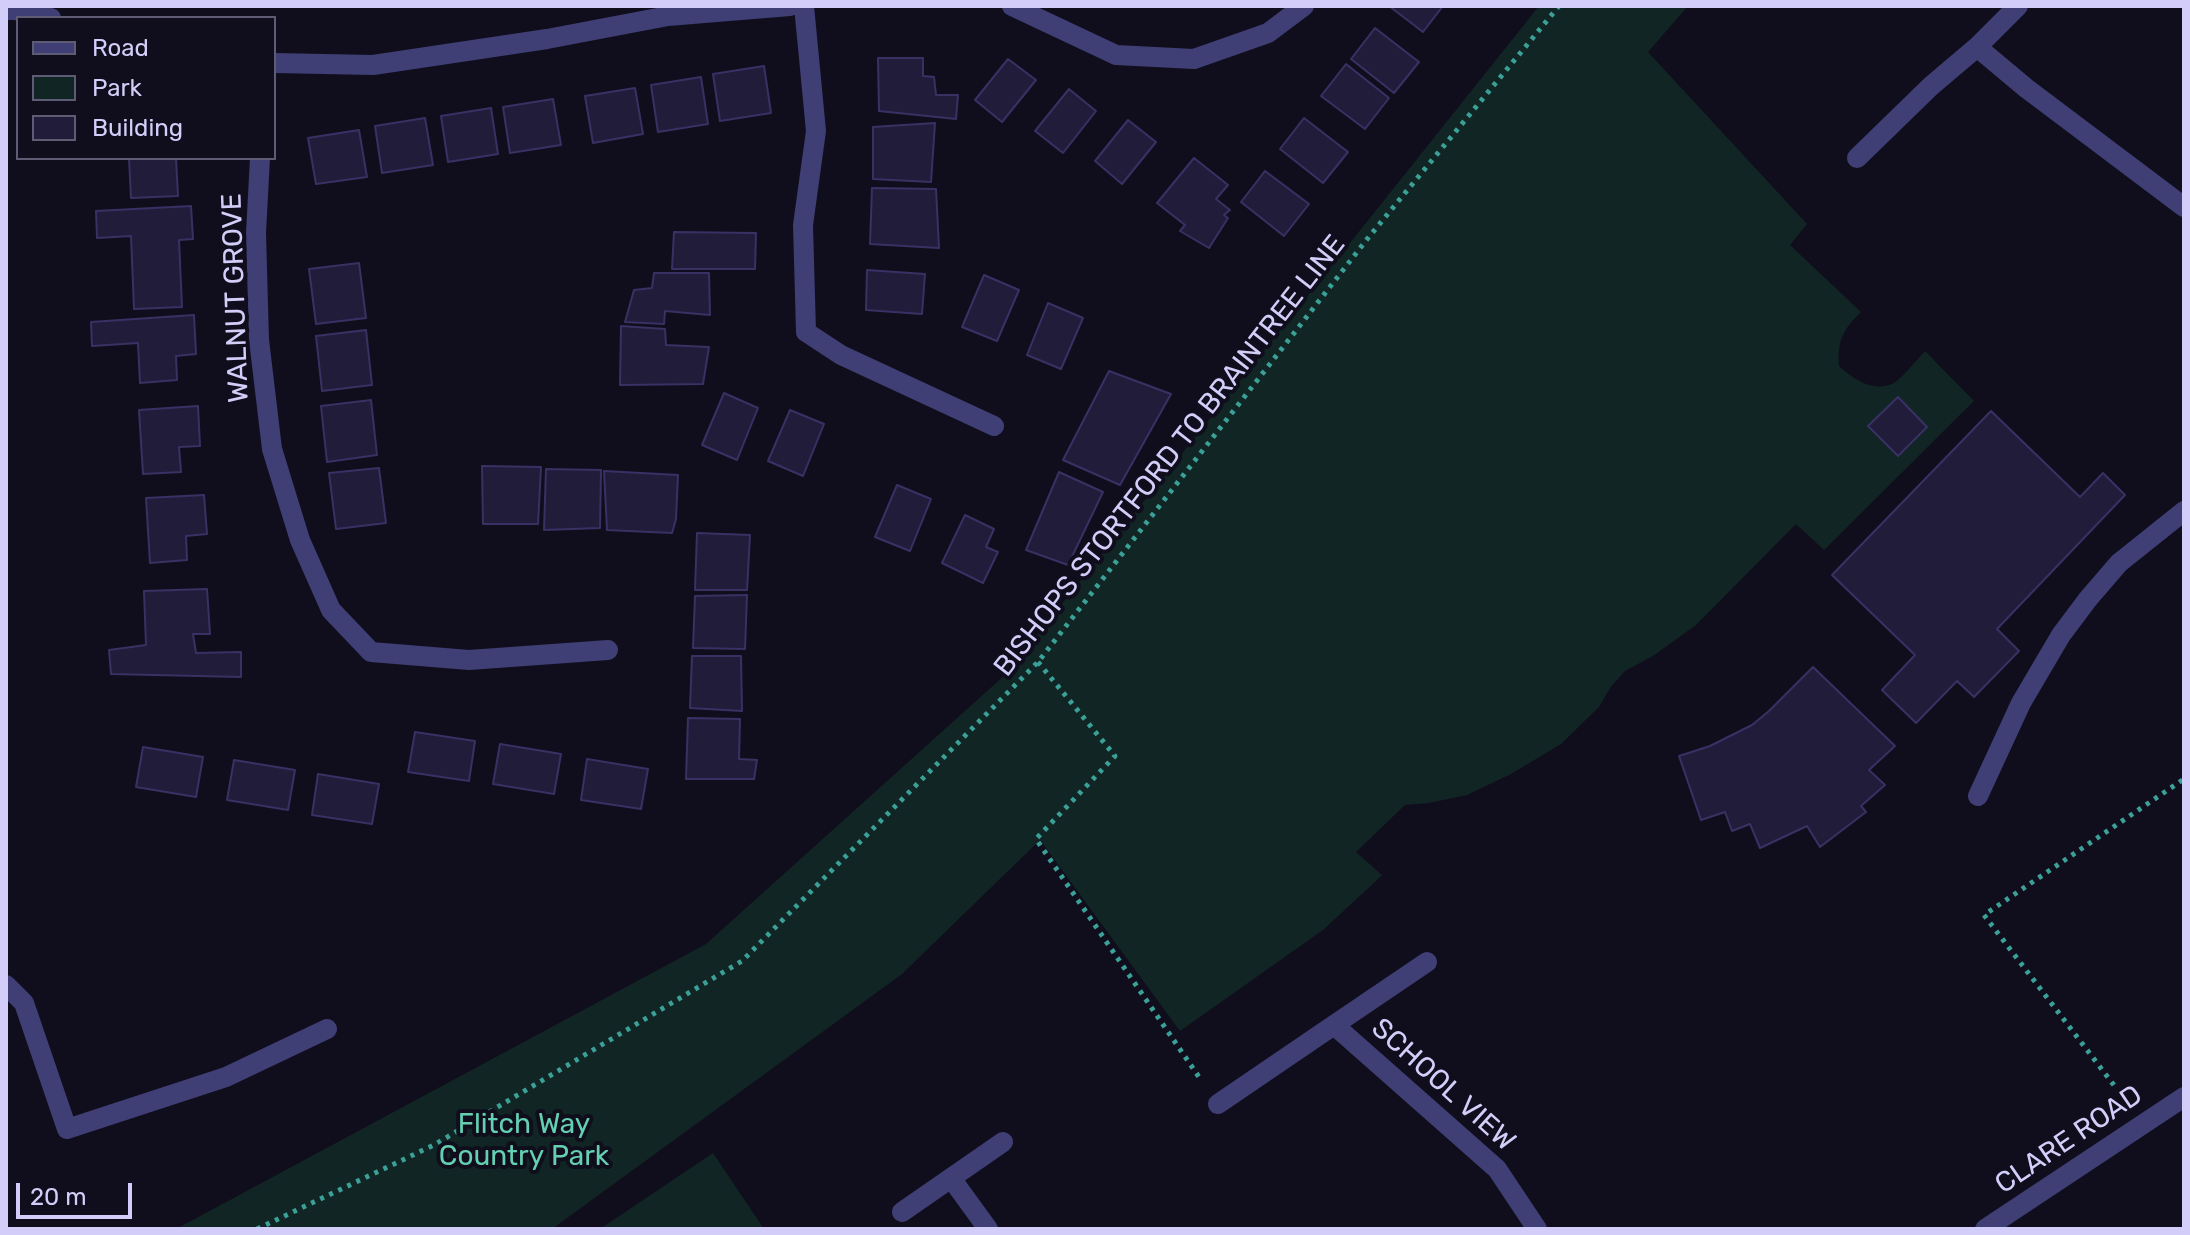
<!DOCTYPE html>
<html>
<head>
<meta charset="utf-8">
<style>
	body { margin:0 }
	#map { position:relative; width:2190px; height:1235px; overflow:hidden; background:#100e1c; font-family:Rubik,sans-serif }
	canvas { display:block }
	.frame { position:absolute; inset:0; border:8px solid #d2cef9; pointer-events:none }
	.legend { position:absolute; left:16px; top:16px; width:260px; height:144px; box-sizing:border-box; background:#100e1c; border:2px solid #5e5b74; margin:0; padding:10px 14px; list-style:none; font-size:24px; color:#d2cef9 }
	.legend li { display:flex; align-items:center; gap:16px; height:40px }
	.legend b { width:40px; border:2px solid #5e5b74 }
	.scale { position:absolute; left:16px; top:1183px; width:116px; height:36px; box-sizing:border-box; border:4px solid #d2cef9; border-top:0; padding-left:10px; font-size:24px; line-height:28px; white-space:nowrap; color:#d2cef9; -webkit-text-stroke:6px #100e1c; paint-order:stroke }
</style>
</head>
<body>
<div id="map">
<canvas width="2190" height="1235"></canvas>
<div class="frame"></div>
<ul class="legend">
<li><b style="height:10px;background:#3f3e75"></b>Road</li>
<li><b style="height:22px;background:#112524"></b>Park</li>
<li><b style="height:22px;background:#211c3a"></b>Building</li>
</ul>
<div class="scale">20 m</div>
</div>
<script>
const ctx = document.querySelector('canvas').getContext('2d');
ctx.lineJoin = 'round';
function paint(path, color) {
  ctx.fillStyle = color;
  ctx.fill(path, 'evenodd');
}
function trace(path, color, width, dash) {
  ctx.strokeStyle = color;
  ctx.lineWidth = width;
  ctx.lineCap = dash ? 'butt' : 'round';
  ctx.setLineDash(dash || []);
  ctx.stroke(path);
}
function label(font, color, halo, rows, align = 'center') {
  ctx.font = font + ' Rubik,sans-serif';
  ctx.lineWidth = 8;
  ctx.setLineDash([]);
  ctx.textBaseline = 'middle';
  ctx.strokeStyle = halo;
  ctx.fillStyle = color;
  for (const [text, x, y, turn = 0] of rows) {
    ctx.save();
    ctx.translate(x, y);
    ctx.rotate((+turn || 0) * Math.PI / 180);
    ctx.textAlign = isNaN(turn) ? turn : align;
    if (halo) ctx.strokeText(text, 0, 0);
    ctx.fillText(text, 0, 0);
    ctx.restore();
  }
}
const green = new Path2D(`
	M1539 6H1688L1648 52 1807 224 1790 245 1861 312C1843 329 1837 342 1839 366 1853 379 1872 392 1892 384 1901 380 1917 359 1925 351L1974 401 1824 550 1796 524 1696 625 1653 656 1625 671 1610 688 1599 707 1561 744 1511 774 1467 795 1429 803 1405 805 1356 852 1382 875 1376 881 1323 930 1180 1031 1040 840 902 974 552 1229H176L706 944 1006 674Z
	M713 1153 764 1229H600Z`);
const building = new Path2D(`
	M1389 6H1443L1423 32Z
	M1375 28 1419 62 1394 93 1351 59Z
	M878 58H923V76L934 77 936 95H958L956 119 879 111Z
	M1008 59 1036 80 1002 122 975 100Z
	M1346 64 1389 98 1365 129 1321 96Z
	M764 66 771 113 720 121 713 74Z
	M701 77 708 124 658 132 651 85Z
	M635 88 643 134 593 143 585 96Z
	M1069 89 1096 111 1063 153 1035 131Z
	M553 99 561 145 510 153 503 107Z
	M491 108 498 154 448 162 441 116Z
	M425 118 433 165 382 173 375 126Z
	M1304 118 1348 152 1323 183 1280 149Z
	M1128 120 1156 142 1122 184 1095 161Z
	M935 123 931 182 873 179V127Z
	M359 130 367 177 316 184 308 138Z
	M129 158H176L178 196 131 198Z
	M1194 158 1228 185 1216 199 1230 210 1224 215 1228 218 1209 248 1180 231 1185 225 1157 203Z
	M1265 171 1309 204 1284 236 1241 202Z
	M872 188 936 189 939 248 870 244Z
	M191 206 193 239 179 240 182 307 134 309 131 236 97 238 96 211Z
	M674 232 756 233 755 269H672Z
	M359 263 366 318 316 324 309 269Z
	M867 270 925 274 922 314 866 310Z
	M654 273H709L710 315 665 311 664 324 625 322 634 290 652 288Z
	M984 275 1019 290 997 341 962 327Z
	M1048 303 1083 318 1061 369 1027 355Z
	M194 315 196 354 176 356 177 380 140 383 138 343 92 346 91 322Z
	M621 326 665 329 666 345 709 347 703 384 620 385Z
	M366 330 372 385 322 391 316 336Z
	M1109 371 1171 394 1120 485 1063 460Z
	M724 393 758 408 737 460 702 445Z
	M1898 397 1927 427 1898 456 1868 426Z
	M371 400 377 455 327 462 321 406Z
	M198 406 200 446 179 447 181 472 143 474 139 410Z
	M790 410 824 424 803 476 768 461Z
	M1991 411 2080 497 2103 473 2125 495 1997 629 2019 651 1974 697 1957 681 1916 723 1882 690 1915 655 1832 575Z
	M482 466 541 467 538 524H483Z
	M379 468 386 523 336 529 329 473Z
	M546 469 601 470 600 528 544 530Z
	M604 471 678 475 676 519 672 533 607 530Z
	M1059 472 1103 492 1068 565 1026 550Z
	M897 485 931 499 910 551 875 537Z
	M204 495 207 534 186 536 187 560 150 563 146 498Z
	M965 515 994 529 986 547 998 552 983 583 942 563Z
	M697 533 750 535 747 590H695Z
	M207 589 210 634H193L196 653 241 652V677L111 674 109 650 146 645 144 591Z
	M747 595 745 649 693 648 695 596Z
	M692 656H741L742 711 690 708Z
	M1813 667 1895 746 1869 770 1885 785 1861 806 1866 812 1820 847 1807 826 1760 848 1750 824 1732 831 1725 812 1701 820 1679 756 1710 746 1752 725 1769 711Z
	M688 718 740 719 739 759 757 760 754 779H686Z
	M415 732 475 741 469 781 408 772Z
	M500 744 561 754 554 794 493 784Z
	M143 747 203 757 196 797 136 787Z
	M587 759 648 769 641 809 581 800Z
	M234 760 295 770 288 810 227 800Z
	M318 774 379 784 372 824 312 815Z`);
const path = new Path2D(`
	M1038 662 1115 756 1036 839 1201 1080
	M2126 1101 1984 915 2184 779
	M257 1229 434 1145 742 961 1038 662 1368 238 1559 6`);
const minor = new Path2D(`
	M804 6 816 131 803 225 806 332 841 355 994 426
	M1012 6 1116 55 1194 59 1268 33 1304 6
	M2018 6 1977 47 2026 88 2184 207
	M6 10H15L51 18
	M274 63 373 65 547 39 668 16 790 6
	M260 158 256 233 259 340 272 449 300 540 331 610 371 652 469 660 608 650
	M1857 158 1931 86 1977 47
	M1978 796 2021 703 2061 635 2088 599 2119 563 2184 511
	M1427 962 1334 1025 1497 1169 1537 1229
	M6 985 24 1003 67 1129 226 1077 327 1029
	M1218 1104 1334 1025
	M951 1178 988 1229
	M902 1212 1003 1142
	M1985 1229 2184 1097`);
const streetNames = [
	["WALNUT GROVE",236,298,-92],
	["BISHOPS STORTFORD TO BRAINTREE LINE",1170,456,-52],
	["SCHOOL VIEW",1443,1085,42],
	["CLARE ROAD",2069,1140,-34]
];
const parkNames = [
	["Flitch Way",524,1125],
	["Country Park",524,1157]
];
paint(green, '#112524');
paint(building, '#211c3a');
trace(building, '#393164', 2);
trace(path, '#3ba198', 5, [4, 6]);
trace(minor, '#3f3e75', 20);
label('28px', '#d2cef9', '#100e1c', streetNames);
label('28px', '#64cfb1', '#100e1c', parkNames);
</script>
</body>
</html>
